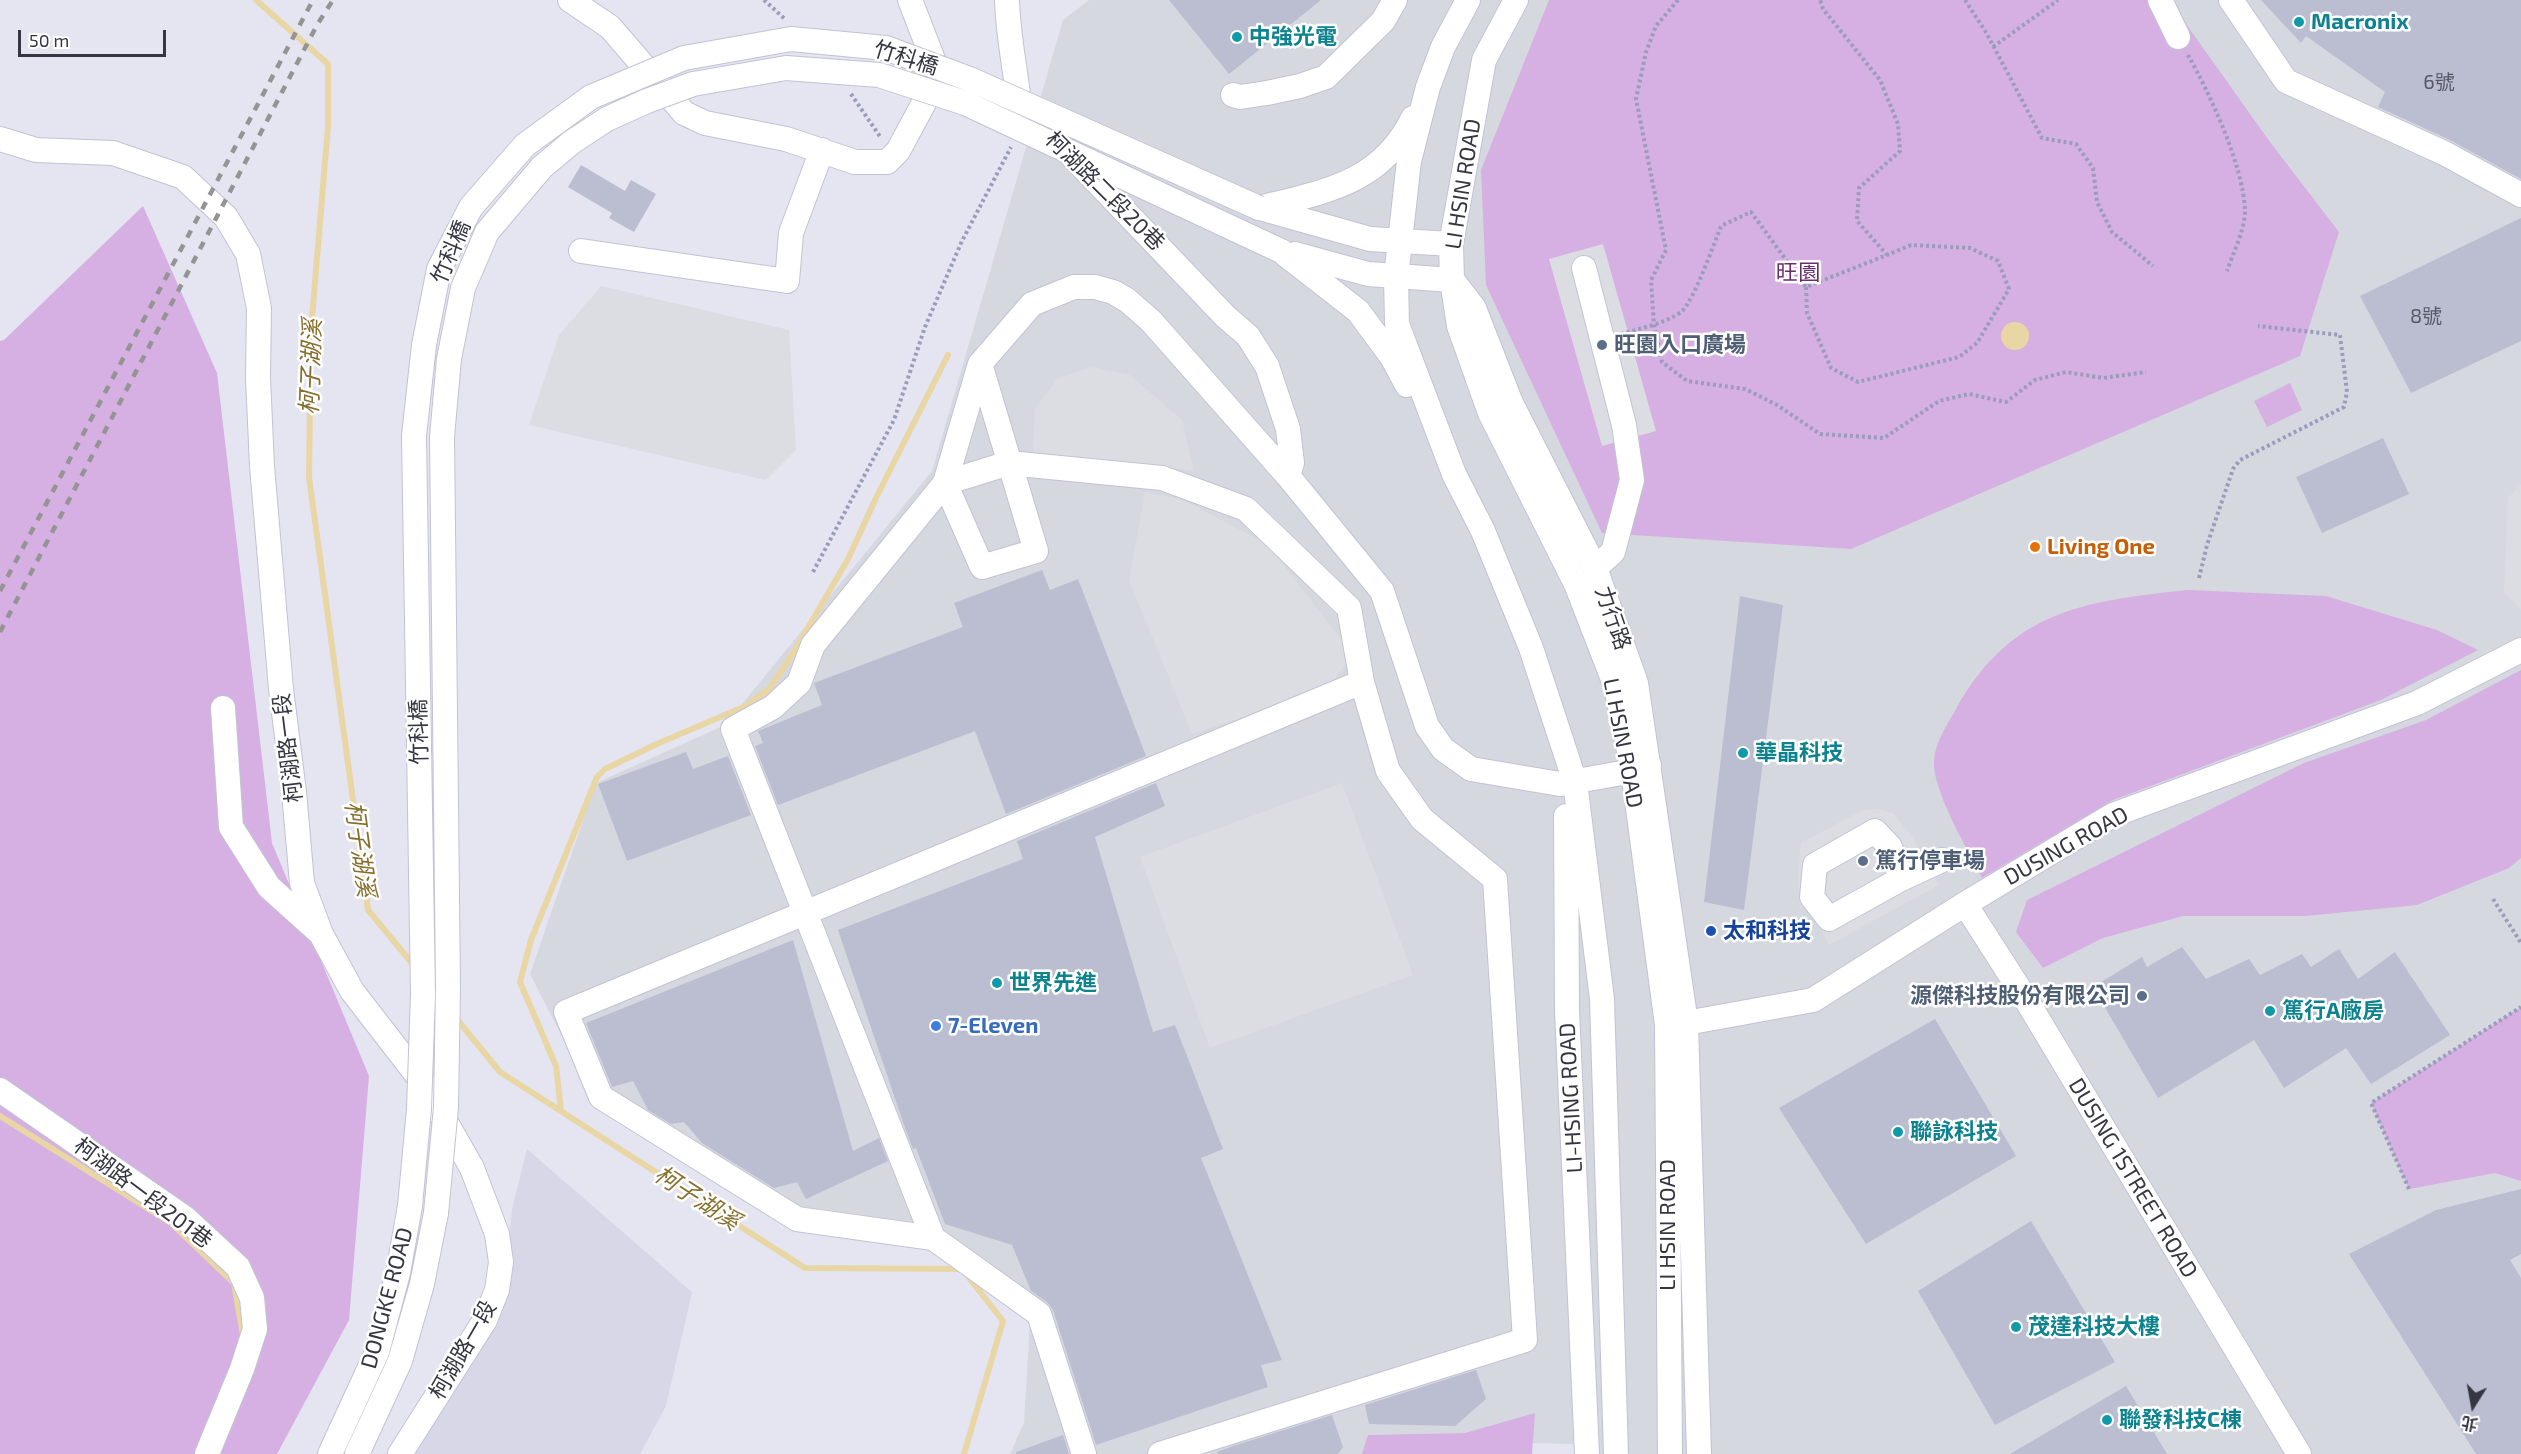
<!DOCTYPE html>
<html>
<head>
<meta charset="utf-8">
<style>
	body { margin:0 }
	#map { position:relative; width:2521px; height:1454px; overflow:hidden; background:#e5e4f1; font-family:"Exo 2","Noto Sans TC",sans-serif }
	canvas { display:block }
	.north { position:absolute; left:2443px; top:1376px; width:60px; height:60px; -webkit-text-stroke:4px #fff; paint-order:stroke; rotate:191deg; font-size:16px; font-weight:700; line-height:24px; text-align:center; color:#353642 }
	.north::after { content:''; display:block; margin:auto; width:21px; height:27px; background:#353642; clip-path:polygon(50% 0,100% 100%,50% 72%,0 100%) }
	.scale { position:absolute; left:18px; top:30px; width:148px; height:27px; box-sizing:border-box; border:3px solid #353642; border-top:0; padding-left:8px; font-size:18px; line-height:21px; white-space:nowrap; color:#353642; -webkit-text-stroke:4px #fff; paint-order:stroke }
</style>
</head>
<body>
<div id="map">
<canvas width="2521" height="1454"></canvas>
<div class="north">北</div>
<div class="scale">50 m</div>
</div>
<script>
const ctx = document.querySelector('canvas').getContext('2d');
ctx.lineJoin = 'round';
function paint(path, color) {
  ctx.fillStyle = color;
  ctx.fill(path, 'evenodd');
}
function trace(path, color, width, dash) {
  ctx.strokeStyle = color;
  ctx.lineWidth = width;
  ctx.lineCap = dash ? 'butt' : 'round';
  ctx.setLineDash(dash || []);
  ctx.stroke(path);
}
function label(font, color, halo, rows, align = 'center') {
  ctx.font = font + ' "Exo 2","Noto Sans TC",sans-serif';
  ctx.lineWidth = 5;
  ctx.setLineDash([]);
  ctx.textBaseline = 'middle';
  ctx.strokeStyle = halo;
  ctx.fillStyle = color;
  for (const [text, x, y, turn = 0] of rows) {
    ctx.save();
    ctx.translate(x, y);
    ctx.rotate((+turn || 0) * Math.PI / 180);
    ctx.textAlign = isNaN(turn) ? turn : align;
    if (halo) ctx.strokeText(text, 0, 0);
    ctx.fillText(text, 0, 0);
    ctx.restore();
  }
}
const residential = new Path2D(`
	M527 1149 692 1292 666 1406 640 1454H415L502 1311 512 1210Z`);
const industrial = new Path2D(`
	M1089 0H2521V1454H1579L1578 1444 1523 1443 1515 1454H1010L1024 1423 1030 1321 924 1244 794 1230 597 1105 530 974 596 783 725 725 932 471 1063 20Z`);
const green = new Path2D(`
	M1549 0H2169L2270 142 2339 232 2300 356 1851 549 1602 533 1486 285 1481 170Z
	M143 206 217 373 272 843 369 1076 349 1320 277 1454H0V341L4 340Z
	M2290 383 2302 410 2267 427 2254 401Z
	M2188 590 2326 596 2437 630 2478 650 2381 700 2113 800 1982 878C1968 850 1932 790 1934 761 1935 741 1948 724 1957 707 2013 609 2086 601 2188 590Z
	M2521 670V858L2509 868 2417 905 2306 916H2183L2103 938 2043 968 2016 932 2027 900 2304 763 2426 720Z
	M2521 1007V1181L2495 1173 2409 1189 2371 1103Z
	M1535 1413 1532 1454H1362L1368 1435 1465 1433Z`);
const parking = new Path2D(`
	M1603 244 1656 431 1602 446 1549 259Z
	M601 286 789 330 796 450 766 480 529 425 559 335Z
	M1093 367 1130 375 1182 420 1194 471 1033 452 1035 409 1058 378Z
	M2521 484V609L2504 593 2508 498Z
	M1145 493 1181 499 1267 544 1352 653 1329 689 1192 734 1129 580Z
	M1342 783 1413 975 1210 1048 1140 857Z
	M1877 809 1893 813 1913 838 1939 885 1829 945 1811 911 1800 908 1798 879 1801 843 1863 810Z`);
const water = new Path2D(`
	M2001 336a14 14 0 1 1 28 0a14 14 0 1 1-28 0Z`);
const stream = new Path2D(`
	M256 0 328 64V126L311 330 309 477 368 910 416 968
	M456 1018 500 1072 805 1268 962 1269 1003 1321 964 1454
	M561 1111 556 1066 520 982 531 940 597 777 605 769 659 743 746 706 770 688 794 652 848 559 876 498 948 355
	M0 1116 171 1223 234 1283 243 1335`);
const building = new Path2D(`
	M1169 0H1321L1229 74Z
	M2261 0H2521V179L2450 140 2378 107 2385 92 2306 36 2301 43Z
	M581 165 625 191 631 180 656 194 634 232 609 218 612 213 568 187Z
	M2521 218V341L2411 393 2360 296Z
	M2383 438 2409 494 2322 533 2296 477Z
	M1042 570 1050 590 1078 579 1146 756 1006 814 975 731 778 805 755 746 763 743 758 731 822 705 814 683 963 627 954 603Z
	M1740 596 1783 605 1744 910 1704 902Z
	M686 752 693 769 728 756 751 815 627 861 598 784Z
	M1156 783 1165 806 1095 837 1153 1032 1175 1025 1223 1149 1201 1158 1282 1360 1261 1365 1268 1387 1096 1445 1053 1310 1047 1302 1031 1291 1012 1245 945 1224 916 1148 913 1149 904 1125 838 930 1023 859 1017 841Z
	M793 940 853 1151 879 1138 888 1161 806 1199 797 1182 774 1188 702 1143 684 1122 671 1124 648 1110 633 1081 612 1087 586 1023Z
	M2182 947 2206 979 2249 959 2260 975 2302 954 2311 967 2339 949 2358 979 2395 952 2450 1035 2371 1084 2346 1048 2284 1088 2254 1040 2158 1098 2093 987 2142 957 2147 967Z
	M1935 1019 2016 1156 1866 1244 1779 1108Z
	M2521 1189V1254L2510 1260 2521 1278V1454H2476L2349 1254 2436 1210Z
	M2031 1221 2115 1362 1995 1425 1918 1291Z
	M1476 1370 1486 1399 1455 1426 1369 1424 1365 1405Z
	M2126 1386 2167 1454H2010Z
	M1332 1415 1343 1447 1338 1454H1218L1217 1452 1233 1446Z
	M1063 1435 1069 1454H1016V1452Z`);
const path = new Path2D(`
	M764 0 786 20
	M1678 0 1656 26 1646 52 1636 99 1666 250 1651 280 1654 325 1662 362 1687 381 1745 389 1777 405 1820 434 1884 438 1939 401 1969 394 2006 402 2035 380 2066 372 2103 378 2146 372
	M1965 0 1987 34 2042 138 2076 144 2093 168 2097 202 2112 232 2153 266
	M1993 47 2058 0
	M2188 55C2210 94 2243 165 2245 210 2245 230 2233 253 2227 271
	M851 94 881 138
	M1806 287 1807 313 1831 368 1858 382 1959 357 1977 343 2009 289 1998 261 1970 248 1911 245 1887 255
	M1621 334C1638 329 1668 323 1682 311 1694 300 1714 244 1721 226L1751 212 1806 287 1887 255 1857 221 1859 188 1900 151 1898 124 1880 80 1823 9 1820 0
	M813 572 894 420 925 327 962 241 1011 147
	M2199 578 2207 545 2233 469 2240 460 2344 407 2347 392 2340 335 2258 326
	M2493 899 2521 943
	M2409 1189 2371 1103 2521 1007`);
const minor = new Path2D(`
	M570 0 610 27 684 113 705 123 786 139 855 162H887L898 151 939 75 965 88
	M910 0 939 75
	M1007 0C1008 39 1017 76 1020 114
	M1468 0 1443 47 1428 87 1409 161 1396 277 1397 324 1454 474 1483 531 1531 648 1575 782 1602 999 1616 1454
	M1516 0 1484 60 1451 244 1452 280 1459 326 1490 413 1576 584 1616 687 1633 771 1667 1025 1670 1454
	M2160 0 2178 37
	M2231 0 2286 81 2444 153 2521 195
	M1233 95 1240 97 1267 93 1300 86 1326 77 1383 21 1395 0
	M999 104 1028 118 1051 134 1225 316 1248 336 1267 366 1288 429 1292 463 1288 476
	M0 139 36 150 113 153 183 177 226 217 248 254 259 308 258 378 262 466 281 689 294 792 302 883 321 934 352 991 424 1084 472 1168 497 1234 501 1262 497 1290 485 1320 400 1454
	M1259 208C1323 192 1381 184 1413 118
	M1260 208 1370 239 1451 244
	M581 251 787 281 791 233 822 150
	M1281 251 1358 311 1392 357 1407 385
	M1295 254 1368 274 1452 280
	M1584 268 1624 425 1632 480 1613 552 1595 568
	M1454 282 1474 308 1511 403 1595 568 1636 683 1686 1023 1699 1454
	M980 364 1036 551 982 567 945 483 980 364 1032 304 1074 287H1095L1113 292 1127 300 1151 321 1288 476 1382 591 1427 726 1443 749 1471 769 1560 784 1633 771 1649 765
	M223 708 231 827 269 887 319 932
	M1566 816 1567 1010 1587 1454
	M1901 879 1890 847 1875 831 1815 865 1812 897 1829 919 1901 879 1942 860
	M1965 904 2027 1001 2299 1454
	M1686 1023 1813 1000 1965 904 2113 815 2417 703 2521 650
	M0 1090 185 1218 238 1267 252 1298 255 1329 242 1369 207 1454
	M933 1238 733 729 773 707 799 683 813 645 945 483 1009 463 1162 478 1246 509 1349 608 1362 682 1388 771 1422 819 1495 879 1525 1340 1160 1454
	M330 1454 377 1352 398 1273 410 1206
	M357 1454 400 1361 422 1284 436 1213
	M1084 1454 1039 1314 933 1238 797 1219 601 1097 566 1012 1362 682`);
const rail = new Path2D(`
	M0 591 313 0
	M0 632 317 25 333 0`);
const minorBridge = new Path2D(`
	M410 1206 419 1109 423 995 414 436 424 345 439 269 471 207 525 145 591 97 684 58 791 39 886 48 972 80 1259 208
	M436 1213 446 1107 448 987 442 437 449 359 463 288 487 232 542 167 572 142 607 119 647 101 693 84 786 68 879 75 965 103 1281 251`);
const markers = [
	[2299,22,6,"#0f9aa8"],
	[1237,37,6,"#0f9aa8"],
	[1602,345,6,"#5c6f8a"],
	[2035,547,6,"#e8710a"],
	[1743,753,6,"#0f9aa8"],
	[1863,861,6,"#5c6f8a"],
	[1711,931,6,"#1a4fb4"],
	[997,983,6,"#0f9aa8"],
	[2142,996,6,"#5c6f8a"],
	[2270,1011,6,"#0f9aa8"],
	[936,1026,6,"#3f7fe0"],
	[1898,1132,6,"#0f9aa8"],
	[2016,1327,6,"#0f9aa8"],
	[2107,1420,6,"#0f9aa8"]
];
const numberNames = [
	["6號",2439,82],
	["8號",2426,316]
];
const cultureNames = [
	["Macronix",2311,22],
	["中強光電",1249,37],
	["華晶科技",1755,753],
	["世界先進",1009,983],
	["篤行A廠房",2282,1011],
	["聯詠科技",1910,1132],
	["茂達科技大樓",2028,1327],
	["聯發科技C棟",2119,1420]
];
const streetNames = [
	["竹科橋",906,58,17],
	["LI HSIN ROAD",1463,184,-81],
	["柯湖路二段20巷",1105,191,45],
	["竹科橋",451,252,-67],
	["力行路",1613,618,71],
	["竹科橋",419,732,-91],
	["LI HSIN ROAD",1623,743,79],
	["柯湖路一段",288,748,-97],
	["DUSING ROAD",2066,846,-29],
	["LI-HSING ROAD",1571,1098,-93],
	["DUSING 1STREET ROAD",2133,1178,59],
	["柯湖路一段201巷",143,1193,37],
	["LI HSIN ROAD",1668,1225,-90],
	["DONGKE ROAD",387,1298,-75],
	["柯湖路一段",463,1350,-60]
];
const parkNames = [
	["旺園",1798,273]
];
const serviceNames = [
	["旺園入口廣場",1614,345],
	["篤行停車場",1875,861],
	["源傑科技股份有限公司",2130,996,"right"]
];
const foodNames = [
	["Living One",2047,547]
];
const transitNames = [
	["太和科技",1723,931]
];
const shopNames = [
	["7-Eleven",948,1026]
];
const waterNames = [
	["柯子湖溪",311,367,-88],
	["柯子湖溪",360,849,82],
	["柯子湖溪",697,1198,33]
];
paint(residential, '#d7d7e8');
paint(industrial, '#d6d8e0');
paint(green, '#d6b0e2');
paint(parking, '#dcdde2');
paint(water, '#e9d6a5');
trace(stream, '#e9d6a5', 6);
paint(building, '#bbbdd1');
trace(minor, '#c2c2d6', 26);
trace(path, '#9a9cbc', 4, [3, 3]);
trace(minor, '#fff', 24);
trace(rail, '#949494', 4.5, [8, 8]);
trace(minorBridge, '#c2c2d6', 26, []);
trace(minorBridge, '#fff', 24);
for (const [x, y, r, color] of markers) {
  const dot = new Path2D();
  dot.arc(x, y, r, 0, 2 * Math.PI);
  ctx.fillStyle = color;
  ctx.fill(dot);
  trace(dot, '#fff', 2);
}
label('20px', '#565866', null, numberNames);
label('bold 22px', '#0d838f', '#fff', cultureNames, 'left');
label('22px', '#353642', '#fff', streetNames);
label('22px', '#6a2d6f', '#fff', parkNames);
label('bold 22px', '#4e5e75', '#fff', serviceNames, 'left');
label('bold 22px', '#c56008', '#fff', foodNames, 'left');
label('bold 22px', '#164399', '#fff', transitNames, 'left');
label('bold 22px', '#366cbe', '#fff', shopNames, 'left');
label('italic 24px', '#87702f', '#fff', waterNames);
</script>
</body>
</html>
